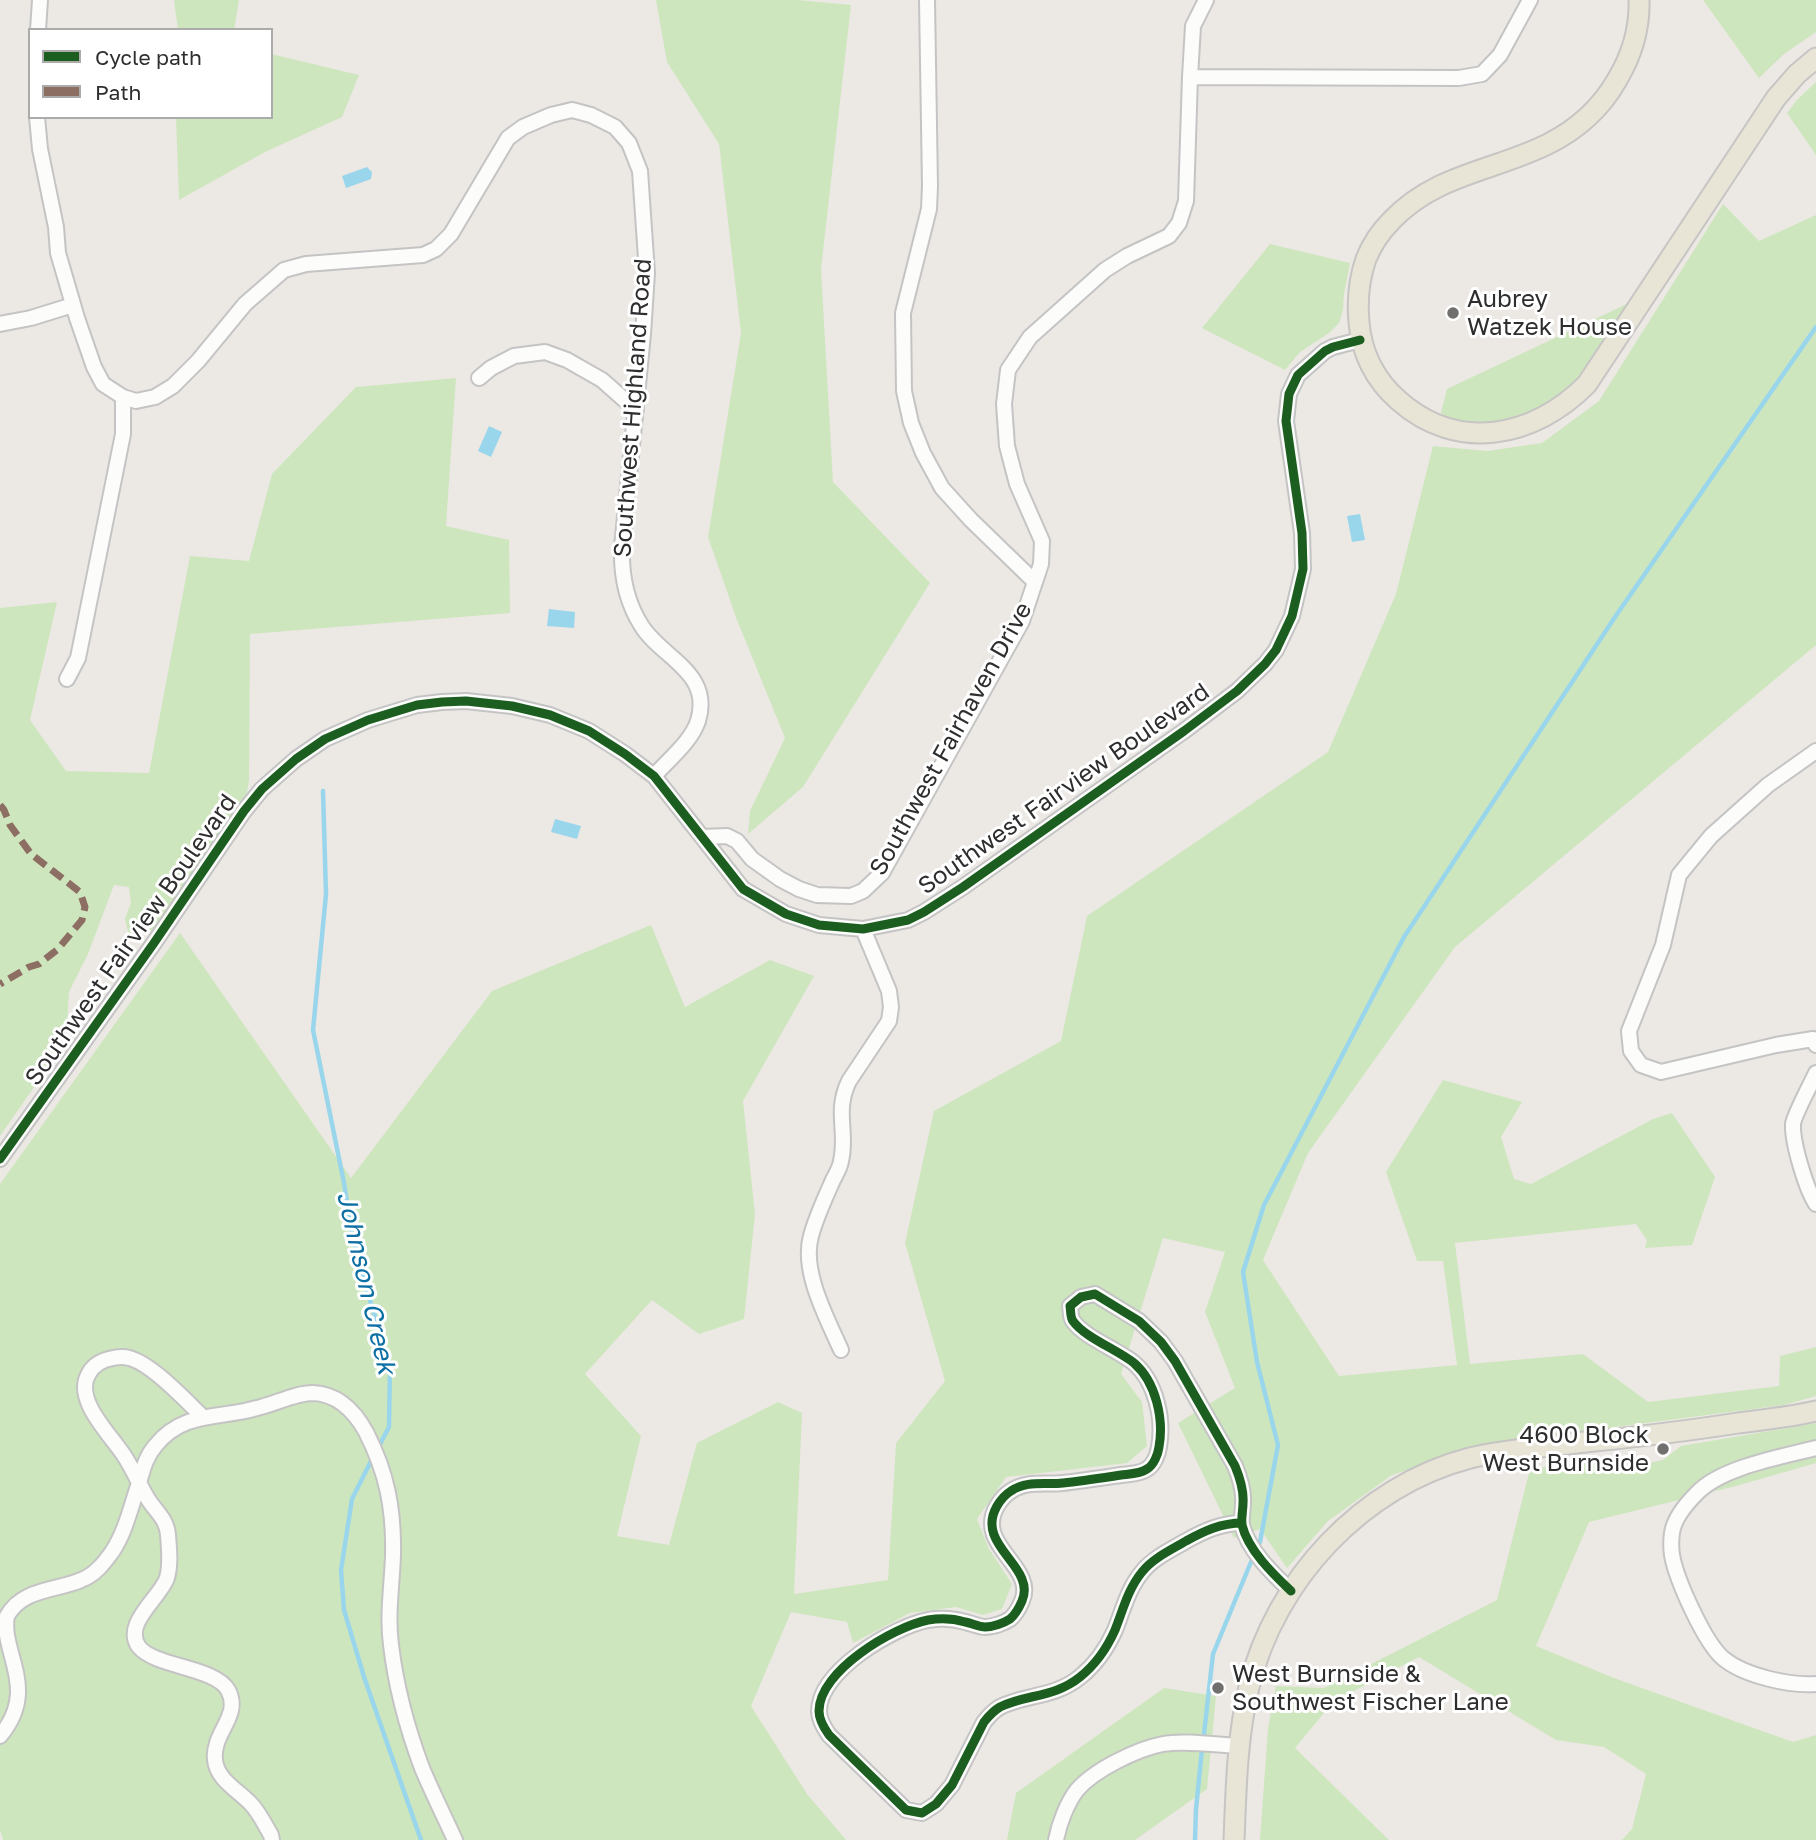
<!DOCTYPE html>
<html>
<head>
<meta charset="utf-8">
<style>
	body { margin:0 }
	#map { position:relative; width:1816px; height:1840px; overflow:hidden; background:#ece8e4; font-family:"Golos Text",sans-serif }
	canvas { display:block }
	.legend { position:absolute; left:28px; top:28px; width:245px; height:91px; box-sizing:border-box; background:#fff; border:2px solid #ababab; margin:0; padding:9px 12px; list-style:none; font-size:21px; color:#2e2e2e }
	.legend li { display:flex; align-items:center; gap:14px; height:35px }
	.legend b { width:35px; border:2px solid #ababab }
</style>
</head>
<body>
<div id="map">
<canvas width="1816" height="1840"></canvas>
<ul class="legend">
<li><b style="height:9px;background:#1b5e20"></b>Cycle path</li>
<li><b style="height:9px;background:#8d6e63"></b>Path</li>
</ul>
</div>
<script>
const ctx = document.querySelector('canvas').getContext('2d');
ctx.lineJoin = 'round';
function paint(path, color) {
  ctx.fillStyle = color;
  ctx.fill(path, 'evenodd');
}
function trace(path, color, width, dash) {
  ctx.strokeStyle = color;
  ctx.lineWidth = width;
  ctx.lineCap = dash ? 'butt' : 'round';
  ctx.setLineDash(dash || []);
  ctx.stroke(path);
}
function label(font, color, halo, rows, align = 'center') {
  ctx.font = font + ' "Golos Text",sans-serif';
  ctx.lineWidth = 6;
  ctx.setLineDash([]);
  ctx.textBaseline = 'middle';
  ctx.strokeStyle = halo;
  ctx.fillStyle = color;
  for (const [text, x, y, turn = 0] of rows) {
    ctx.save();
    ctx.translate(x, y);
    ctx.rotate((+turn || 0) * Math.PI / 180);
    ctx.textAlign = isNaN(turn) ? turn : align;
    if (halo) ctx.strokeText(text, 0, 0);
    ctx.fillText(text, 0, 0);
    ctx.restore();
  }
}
const green = new Path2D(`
	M174 0H239L234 30H178Z
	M656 0H798L851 5 821 269 833 482 930 583 803 787 748 834 750 811 785 738 737 620 708 537 741 333 719 144 667 62Z
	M1703 0H1816V32L1784 54 1759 78Z
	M271 54 359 75 342 117 265 152 179 200 176 117H271Z
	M1816 82V155L1787 113 1797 100Z
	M1723 204 1759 241 1816 215V645L1455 947 1308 1153 1263 1260 1339 1376 1457 1365 1443 1261H1417L1386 1172 1443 1080 1522 1102 1501 1137 1514 1179 1531 1184 1653 1119 1672 1113 1715 1177 1692 1245 1645 1248 1647 1240 1636 1224 1455 1243 1470 1364 1583 1354 1648 1402 1779 1386 1780 1356 1816 1347V1396L1784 1405 1493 1443 1392 1475 1328 1521 1287 1568 1260 1529 1234 1538 1178 1423 1235 1388 1205 1312 1225 1252 1163 1238 1121 1374 1142 1402 1147 1446 1127 1463 1006 1477 977 1519 989 1549 1012 1584 1002 1609 983 1615 956 1607 910 1613 853 1643 847 1622 791 1612 751 1706 807 1794 846 1840H3L0 1830V1184L180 933 351 1178 492 991 651 925 685 1007 770 960 814 976 743 1101 755 1214 744 1319 699 1334 652 1300 585 1374 641 1436 617 1536 669 1545 697 1443 778 1402 802 1413 794 1594 888 1580 896 1443 945 1381 905 1243 934 1111 1061 1041 1087 916 1328 752 1396 594 1433 446 1487 451 1542 443 1599 401Z
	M1270 244 1350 263 1344 294 1343 310 1339 323 1329 333 1300 352 1285 370 1202 328Z
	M1633 301 1579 379 1539 411 1485 425 1439 420 1447 389Z
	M456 378 446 526 509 540 510 613 250 634 249 780 244 811 169 919 139 938 129 936 125 919 131 903 129 887 114 885 88 954 69 992 67 1026 48 1067 0 1136V608L57 602 30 720 66 771 149 773 190 556 249 561 272 474 356 387Z
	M1816 1423V1463L1736 1486 1589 1522 1536 1646 1614 1678 1793 1742 1816 1735V1840H1622L1632 1829 1646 1774 1604 1747 1556 1740 1419 1657 1333 1702 1295 1748 1389 1840H1260L1268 1728 1276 1686 1324 1688 1497 1600 1530 1469 1590 1460 1609 1471 1663 1460 1681 1446Z
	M1164 1688 1216 1696 1207 1789 1135 1840H1007L1016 1793Z`);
const water = new Path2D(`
	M367 167 372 172 371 179 346 188 342 176Z
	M489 426 502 432 491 457 478 451Z
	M1360 514 1365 540 1352 542 1347 516Z
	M549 609 575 612 574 628 547 626Z
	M555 819 581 826 577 839 551 832Z`);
const stream = new Path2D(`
	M323 791 326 894 313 1030 344 1183 352 1234 362 1274 390 1366 389 1427 377 1450
	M373 1457 352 1499 341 1570 344 1610 364 1677 421 1840
	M1260 1542 1278 1445 1257 1362 1243 1272 1264 1205 1404 937 1615 617 1816 327
	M1204 1734 1213 1654 1251 1562
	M1195 1840 1196 1809 1202 1749`);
const minor = new Path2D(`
	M927 0 930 186 929 209 903 313 904 391 911 423 923 453 942 488 971 520 1035 582
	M38 30 40 0
	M1190 77 1459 78 1482 74 1500 55 1530 0
	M37 117 40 149 56 227 58 253 77 318 94 367 103 384 123 397 136 401 155 397 173 386 198 361 245 304 284 270 306 264 423 255 436 249 451 234 508 138 523 127 551 115 572 110 591 115 615 127 629 143 640 171 647 273 643 334 622 547C621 575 626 601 641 625 661 658 713 672 698 721 691 742 668 760 654 776
	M0 324 31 318 73 305
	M479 378 491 368 514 356 545 352 567 360 602 380 636 410
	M67 679 78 658 123 434V397
	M1816 751 1768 785 1711 836 1679 875 1663 945 1629 1031 1631 1051 1641 1065 1661 1072 1776 1045 1813 1039 1816 1045
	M702 837 727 836 737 841 752 859 780 879 799 889 817 895 851 896 863 891 882 873 1022 621 1041 564 1042 541 1017 484 1007 446 1004 404 1008 370 1030 337 1105 270 1127 256 1169 236 1179 223 1186 201 1190 77 1193 26 1206 0
	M1816 1073C1811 1084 1794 1115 1793 1124 1792 1142 1806 1189 1816 1204
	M0 1159 154 943 244 811 262 789 296 759 325 739 368 720 417 705 442 702 466 701 512 706 550 715 589 731 625 754 654 776 743 889 786 914 819 925 863 929 908 920 924 912 963 887 1184 731 1237 691 1265 664 1276 650 1292 616 1303 569 1302 533 1286 421 1289 394 1298 375 1325 351 1333 347 1360 340
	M841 1350C827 1318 801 1271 811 1236 816 1217 825 1198 833 1180 836 1174 840 1168 841 1161 848 1131 834 1112 849 1081L889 1021 891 1007 889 991 863 929
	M203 1417C185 1400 151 1363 129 1358 123 1356 118 1357 113 1358 102 1360 93 1364 88 1375 74 1401 112 1436 125 1457 134 1471 140 1486 148 1499 156 1512 167 1519 168 1535 169 1549 171 1564 167 1578 160 1598 122 1624 139 1647 155 1667 215 1667 228 1690 242 1716 212 1732 215 1760 217 1780 238 1790 251 1804 259 1812 265 1825 271 1835L272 1840
	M1816 1448C1781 1457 1722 1467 1697 1493 1686 1504 1674 1518 1672 1533 1671 1540 1671 1548 1672 1555 1676 1579 1705 1644 1724 1659 1745 1676 1790 1686 1816 1684
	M1242 1523C1221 1523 1204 1531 1186 1541 1171 1550 1153 1558 1142 1572 1128 1589 1123 1610 1115 1630 1107 1648 1095 1665 1080 1677 1054 1698 1026 1694 1000 1707 993 1711 988 1717 984 1722L952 1785 936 1804 922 1813 906 1810 829 1735C824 1728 819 1720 819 1711 819 1671 893 1627 928 1620 940 1618 952 1618 965 1622 971 1623 979 1627 985 1627 993 1627 1004 1623 1010 1619 1016 1614 1019 1608 1022 1601 1037 1566 974 1546 997 1506 1000 1501 1006 1494 1011 1491 1027 1480 1045 1485 1063 1483 1082 1481 1101 1478 1121 1475 1128 1474 1140 1474 1147 1469 1154 1465 1158 1454 1159 1447 1164 1419 1156 1382 1134 1363 1118 1350 1084 1337 1073 1321 1070 1317 1071 1311 1070 1306L1081 1297 1095 1294 1139 1321 1161 1342 1175 1361 1235 1466C1240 1478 1244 1490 1243 1503 1243 1510 1241 1519 1242 1525 1248 1550 1273 1574 1291 1591
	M0 1736C40 1689 0 1652 7 1616 23 1588 56 1591 81 1580 95 1575 104 1563 112 1552 126 1531 131 1506 139 1483 143 1469 146 1456 156 1445 183 1411 220 1419 257 1408 275 1404 295 1393 313 1393 338 1394 355 1412 366 1432 387 1473 394 1509 393 1555 392 1585 387 1615 391 1645 396 1687 407 1728 422 1768 432 1792 444 1816 455 1840
	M1056 1840C1059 1824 1067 1803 1077 1790 1094 1770 1137 1749 1163 1744 1184 1740 1217 1745 1239 1746`);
const major = new Path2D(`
	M1639 0C1640 30 1632 55 1617 80 1601 108 1576 130 1548 144 1494 171 1436 174 1392 220 1381 231 1372 244 1366 259 1359 279 1357 300 1359 322 1361 352 1375 380 1398 400 1457 453 1534 438 1587 384L1776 98 1797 74 1816 58
	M1234 1840C1236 1789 1237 1737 1249 1687 1275 1580 1362 1486 1470 1458 1507 1449 1547 1447 1585 1442 1636 1437 1687 1431 1738 1423 1764 1420 1790 1417 1816 1411`);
const quiet = new Path2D(`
	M0 805 4 810 10 825 31 854 80 892 85 907 82 920 58 949 39 964 29 967 0 984`);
const cycleway = new Path2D(`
	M0 1159 154 943 244 811 262 789 296 759 325 739 368 720 417 705 442 702 466 701 512 706 550 715 589 731 625 754 654 776 743 889 786 914 819 925 863 929 908 920 924 912 963 887 1184 731 1237 691 1265 664 1276 650 1292 616 1303 569 1302 533 1286 421 1289 394 1298 375 1325 351 1333 347 1360 340
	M1242 1523C1221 1523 1204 1531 1186 1541 1171 1550 1153 1558 1142 1572 1128 1589 1123 1610 1115 1630 1107 1648 1095 1665 1080 1677 1054 1698 1026 1694 1000 1707 993 1711 988 1717 984 1722L952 1785 936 1804 922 1813 906 1810 829 1735C824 1728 819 1720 819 1711 819 1671 893 1627 928 1620 940 1618 952 1618 965 1622 971 1623 979 1627 985 1627 993 1627 1004 1623 1010 1619 1016 1614 1019 1608 1022 1601 1037 1566 974 1546 997 1506 1000 1501 1006 1494 1011 1491 1027 1480 1045 1485 1063 1483 1082 1481 1101 1478 1121 1475 1128 1474 1140 1474 1147 1469 1154 1465 1158 1454 1159 1447 1164 1419 1156 1382 1134 1363 1118 1350 1084 1337 1073 1321 1070 1317 1071 1311 1070 1306L1081 1297 1095 1294 1139 1321 1161 1342 1175 1361 1235 1466C1240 1478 1244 1490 1243 1503 1243 1510 1241 1519 1242 1525 1248 1550 1273 1574 1291 1591`);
const markers = [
	[1453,313,7,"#706f6e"],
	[1663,1449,7,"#706f6e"],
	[1218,1688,7,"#706f6e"]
];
const poiNames = [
	["Aubrey",1467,299],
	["Watzek House",1467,327],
	["4600 Block",1649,1435,"right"],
	["West Burnside",1649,1463,"right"],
	["West Burnside &",1232,1674],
	["Southwest Fischer Lane",1232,1702]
];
const streetNames = [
	["Southwest Highland Road",633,408,-86],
	["Southwest Fairhaven Drive",951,739,-61],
	["Southwest Fairview Boulevard",1064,789,-35],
	["Southwest Fairview Boulevard",131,940,-55]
];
const waterNames = [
	["Johnson Creek",366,1283,77]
];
paint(green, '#cee6be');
paint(water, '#99d6ec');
trace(stream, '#99d6ec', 4.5);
trace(minor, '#c5c4c5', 18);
trace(major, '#c6c5c4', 23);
trace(minor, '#fcfcfb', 14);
trace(major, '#e8e4d6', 19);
trace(quiet, '#8d6e63', 7, [14, 7]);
trace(cycleway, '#1b5e20', 9);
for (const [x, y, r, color] of markers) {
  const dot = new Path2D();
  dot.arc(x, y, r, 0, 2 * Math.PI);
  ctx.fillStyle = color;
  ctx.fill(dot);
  trace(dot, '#fff', 2.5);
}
label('24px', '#2e2e2e', '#fff', poiNames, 'left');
label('24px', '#2e2e2e', '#fff', streetNames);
label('italic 26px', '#0d6fa3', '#fff', waterNames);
</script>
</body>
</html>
